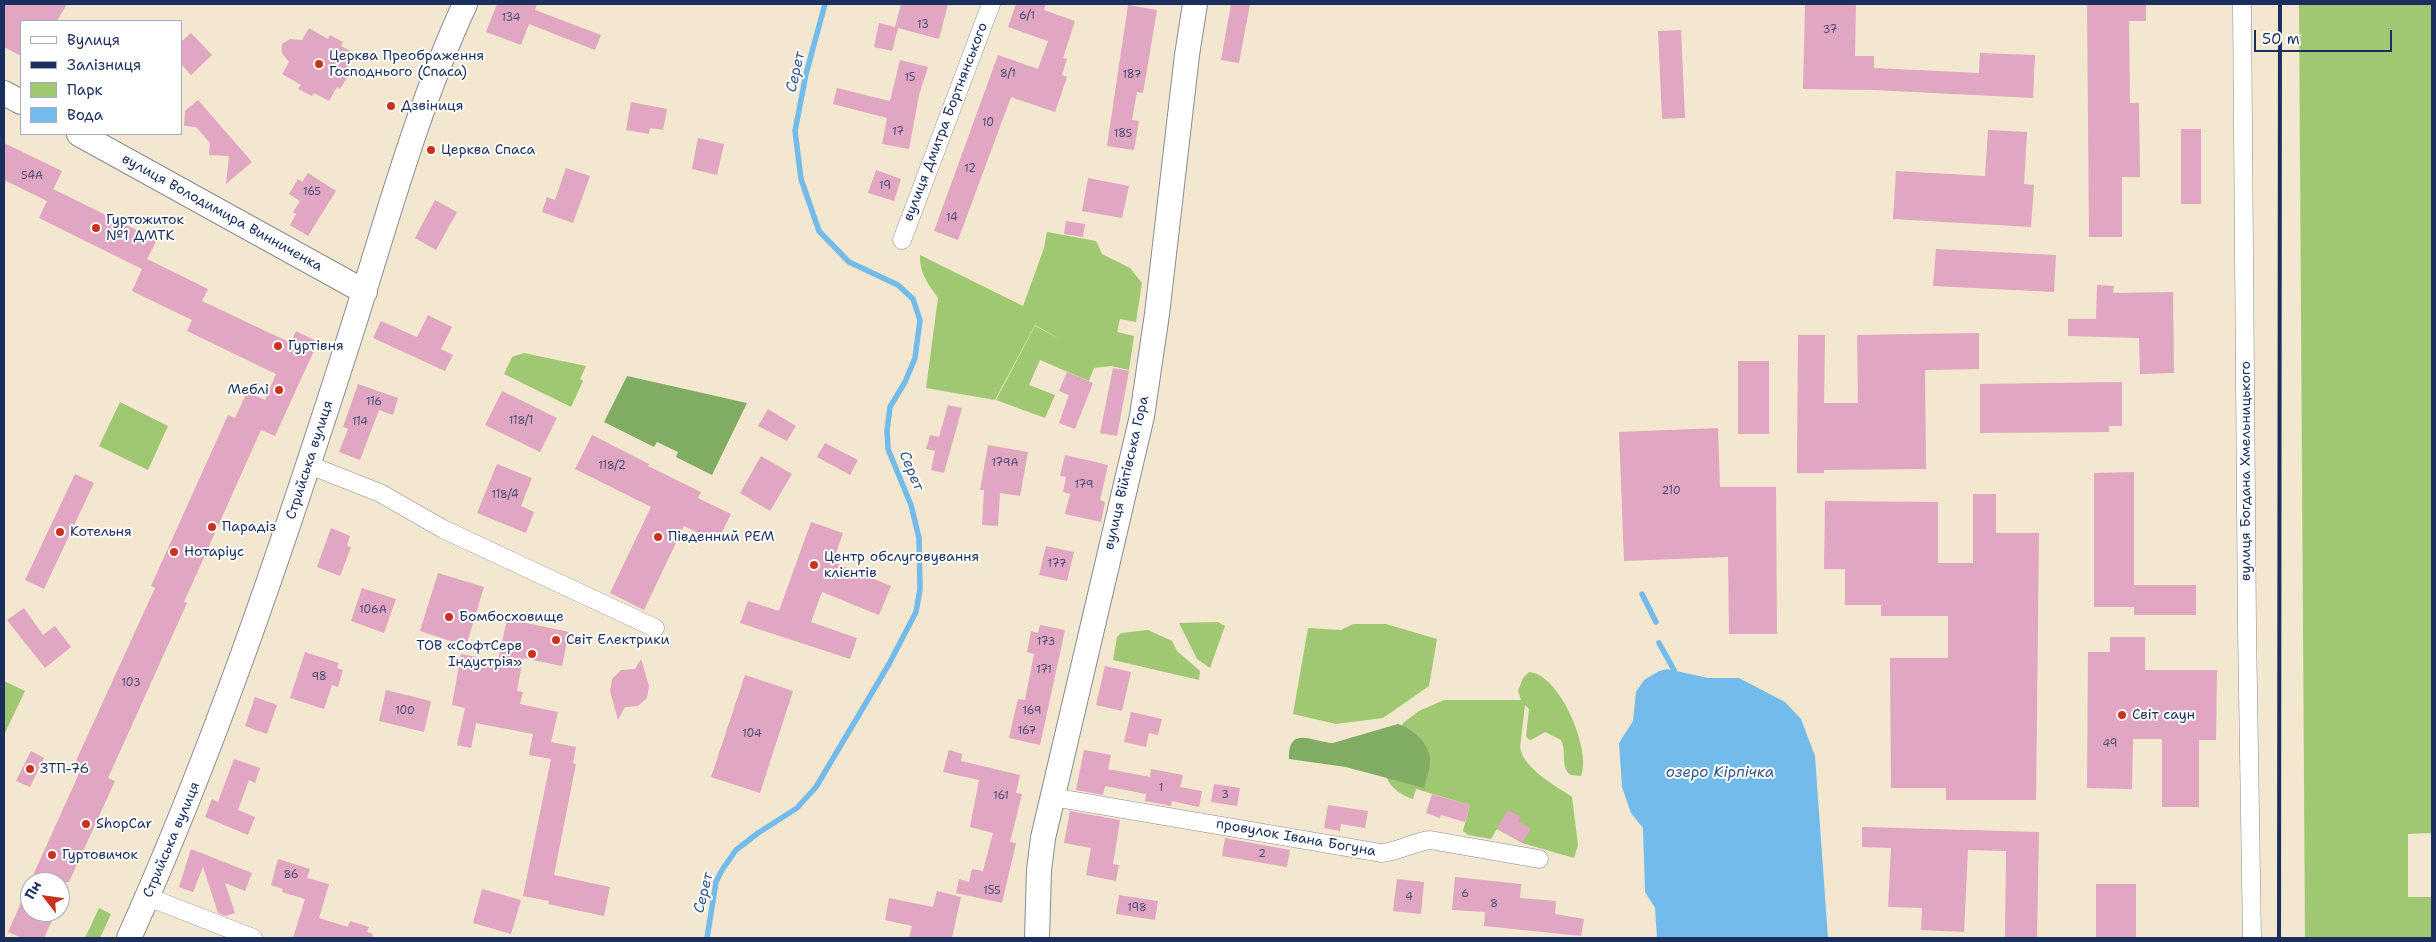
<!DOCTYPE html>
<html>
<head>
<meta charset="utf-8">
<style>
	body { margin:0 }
	#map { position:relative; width:2436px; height:942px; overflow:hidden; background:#f3e7cf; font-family:"Shantell Sans",sans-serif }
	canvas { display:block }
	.frame { position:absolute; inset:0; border:5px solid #1b2f5e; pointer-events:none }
	.legend { position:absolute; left:20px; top:20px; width:162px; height:115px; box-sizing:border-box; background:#fff; border:1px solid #a4acbf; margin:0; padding:6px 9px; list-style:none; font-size:15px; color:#1b2f5e }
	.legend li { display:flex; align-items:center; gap:10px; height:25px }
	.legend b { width:25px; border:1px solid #a4acbf }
	.north { position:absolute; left:20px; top:872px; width:50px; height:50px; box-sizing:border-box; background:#fff; border:1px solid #a4acbf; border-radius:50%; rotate:300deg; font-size:14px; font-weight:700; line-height:20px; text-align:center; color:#1b2f5e }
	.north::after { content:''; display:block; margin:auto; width:18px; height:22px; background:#c8321e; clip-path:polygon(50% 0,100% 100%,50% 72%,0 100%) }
	.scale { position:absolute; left:2254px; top:30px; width:138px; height:22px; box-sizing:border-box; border:2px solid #1b2f5e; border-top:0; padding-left:6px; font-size:15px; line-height:18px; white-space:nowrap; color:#1b2f5e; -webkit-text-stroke:4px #fff; paint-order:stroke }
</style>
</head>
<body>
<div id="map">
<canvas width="2436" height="942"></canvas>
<div class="frame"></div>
<ul class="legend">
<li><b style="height:6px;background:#fff"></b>Вулиця</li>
<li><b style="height:6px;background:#1b2f5e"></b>Залізниця</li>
<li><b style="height:14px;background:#a0c772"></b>Парк</li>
<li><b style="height:14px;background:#73bbeb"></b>Вода</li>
</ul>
<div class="north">Пн</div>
<div class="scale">50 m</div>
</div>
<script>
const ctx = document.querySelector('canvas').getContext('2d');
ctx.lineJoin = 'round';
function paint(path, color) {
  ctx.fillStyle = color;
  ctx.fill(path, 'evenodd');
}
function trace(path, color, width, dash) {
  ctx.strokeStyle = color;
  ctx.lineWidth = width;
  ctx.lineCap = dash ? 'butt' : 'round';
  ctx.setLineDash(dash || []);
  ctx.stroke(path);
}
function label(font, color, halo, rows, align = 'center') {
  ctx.font = font + ' "Shantell Sans",sans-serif';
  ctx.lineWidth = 4;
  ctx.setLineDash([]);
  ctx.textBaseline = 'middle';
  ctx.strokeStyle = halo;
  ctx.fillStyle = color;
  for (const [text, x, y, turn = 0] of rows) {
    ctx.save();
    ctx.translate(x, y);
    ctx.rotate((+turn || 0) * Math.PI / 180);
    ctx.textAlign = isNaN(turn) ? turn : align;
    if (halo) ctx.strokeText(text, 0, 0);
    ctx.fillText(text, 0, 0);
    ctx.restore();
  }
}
const green = new Path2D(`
	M2299 4H2432V833L2408 834V897H2432V938H2305Z
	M1047 232 1096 241 1102 254 1130 268 1142 283 1136 322 1120 319 1117 332 1134 336 1129 370 1111 366 1094 368 1089 381 1040 360 1029 385 1055 395 1045 418 996 400 1035 326 1060 339 1035 325 995 400 926 388 938 298C928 284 919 272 920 255L1023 306 1044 248Z
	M524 353 586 366 580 379 583 381 571 407 504 374 512 357Z
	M120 402 168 426 148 470 99 446Z
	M1218 622 1225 626 1210 668 1197 659 1179 623Z
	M1353 624H1386L1437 639 1429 686 1383 718 1336 724 1293 714 1308 628 1341 630Z
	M1148 630 1172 641 1177 651 1200 671 1199 680 1113 660 1117 637 1121 633Z
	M1529 672C1560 674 1592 751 1581 776L1570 775C1560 765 1567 752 1561 740L1545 732 1531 740 1528 739 1526 736 1529 709 1525 705 1520 748C1525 770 1555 785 1572 797L1578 845 1574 858 1522 843 1497 829 1491 839 1468 835 1463 831 1470 805 1416 789 1413 799C1403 796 1392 789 1387 779L1403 723 1419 711 1444 700H1521L1518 691 1523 678Z
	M4 681 25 691 4 735Z
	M99 908 111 914 100 938H85Z`);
const forest = new Path2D(`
	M627 376 747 403 712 475 676 457 678 452 657 442 654 447 604 422Z
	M1398 724C1412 728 1431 745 1430 761 1430 770 1426 779 1424 788L1346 767 1289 759C1288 724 1314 743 1333 743Z`);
const water = new Path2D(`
	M1667 669 1708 678H1739L1785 702 1801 719 1815 756 1828 938H1657L1655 908 1645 892 1643 828 1631 813 1622 787 1619 743 1633 721 1636 692 1644 680 1659 671Z`);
const stream = new Path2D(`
	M1642 594 1656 622
	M1659 643 1674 670
	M707 938 716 882 722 870 736 850 758 833 797 808 816 787 889 664 916 612 920 589 919 538 911 505 888 449 887 430 890 407 905 382 915 358 920 320 913 299 898 285 849 262 819 231 801 179 795 131 806 74 825 4`);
const building = new Path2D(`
	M4 4H67L57 21H21V56L4 47Z
	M497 4H537L535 10 601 35 595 50 529 24 521 45 486 32Z
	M901 4H948L939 39 898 28 892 51 874 47 879 23 895 27Z
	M1016 4H1046L1044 10 1075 21 1063 58 1067 59 1062 75 1067 77 1055 112 1011 97 958 240 934 231 998 55 1038 69 1048 41 1008 27Z
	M1231 4H1250L1239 63 1221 60Z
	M1805 4H1856L1855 56H1874V68L1979 73 1980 53 2035 55 2033 98 1874 90 1803 89Z
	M2087 4H2146V21H2129L2130 103H2139L2140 177H2122V237H2089Z
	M1128 5 1157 10 1143 93 1137 92 1132 120 1139 121 1134 150 1107 146Z
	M309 28 328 39 330 35 343 42 341 46 356 54 347 69 351 71 340 89 337 87 329 101 314 93 312 96 298 89 301 85 282 74 289 62 282 53V44L290 39 302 40Z
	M1681 30 1685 118 1662 119 1658 31Z
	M191 33 212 55 191 75 181 64V42Z
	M900 60 928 67 919 95 909 149 882 144 887 118 833 104 837 88 890 101Z
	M198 100 252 162 226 184 229 156 209 155 210 143 196 127 184 126 185 111Z
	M631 102 667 109 663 130 650 128 649 134 626 130Z
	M2181 129H2201V204H2181Z
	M1988 130 2027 132 2024 184 2034 185 2031 227 1893 219 1896 171 1985 176Z
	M698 138 724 144 717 175 692 169Z
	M4 143 62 171 51 194 53 189 157 240 147 259 208 289 202 301 291 343 296 331 318 342 275 436 261 430 184 602 187 603 108 778 115 781 69 882H30L82 767 75 763 155 588 151 586 228 415 235 418 247 392 265 400 276 374 187 331 192 320 132 291 142 269 39 218 47 201 4 180Z
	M566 168 590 176 573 223 542 212 547 197 555 200Z
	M876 170 901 179 894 201 868 193Z
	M308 173 336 191 308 236 290 225 296 214 293 212 300 201 289 194 298 179 302 182Z
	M1088 178 1129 186 1122 218 1082 211Z
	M435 200 457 212 436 250 415 238Z
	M1066 221 1085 224 1083 237 1064 234Z
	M1936 249 2056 255 2054 292 1933 286Z
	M2097 285 2114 286 2113 293 2173 292 2174 373 2140 374 2139 338 2068 336V319H2096Z
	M428 315 452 327 441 349 453 355 445 371 373 338 381 321 417 337Z
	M1979 333V369L1925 370 1926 469 1824 470V473H1797L1798 335H1825L1824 403H1858L1857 335Z
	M1738 361H1769V434H1738Z
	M1113 368 1129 371 1117 436 1100 433Z
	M1067 372 1093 383 1075 429 1059 423 1069 395 1059 391Z
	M2122 382V426H2109V432L1980 433V384Z
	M358 384 398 398 393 415 379 410 360 460 339 452 348 429 343 427Z
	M502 391 557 418 540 452 485 425Z
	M948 405 962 408 944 473 931 470 935 451 926 449 930 435 939 437Z
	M768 409 796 426 787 441 758 426Z
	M1718 428 1720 487H1776L1777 634H1729L1728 557 1624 561 1619 432Z
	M592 435 649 464 648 466 701 492 698 498 731 514 717 542 684 526 644 610 610 593 651 507 575 469Z
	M825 443 858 460 850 475 817 457Z
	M988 445 1028 452 1020 496 1000 493 998 526 982 525 984 490H980Z
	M1065 455 1108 465 1100 500 1105 502 1101 522 1065 514 1070 494 1063 492 1066 477 1060 476Z
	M761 456 792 474 770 511 740 493Z
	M497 464 532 478 521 506 534 512 526 533 477 513Z
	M2134 472V585H2196V615H2134V607H2094V473Z
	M75 474 94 483 44 589 25 580Z
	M1973 494H1996V533H2039L2036 800H1946V788H1891L1890 658H1948V616H1881V605H1845V569H1824L1825 501 1938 502V563H1973Z
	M811 522 843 533 833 562 891 586 879 615 822 592 811 622 857 638 850 659 740 623 748 601 779 611Z
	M331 528 350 536 347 546 351 547 340 576 317 567Z
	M1046 546 1074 552 1067 581 1039 575Z
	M438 573 484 587 466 646 420 631Z
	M362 588 396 599 384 633 351 621Z
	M24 608 43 635 55 626 71 647 45 668 7 620Z
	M507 619 569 632 562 666 523 658 517 691 523 692 520 704 558 712 551 742 576 747 573 763 576 764 554 875 610 887 604 916 548 904 549 901 523 896 551 759 529 755 533 734 476 723 471 748 457 745 465 708 452 705 461 654 498 661Z
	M1040 625 1065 630 1040 745 1009 738 1018 699 1025 700 1034 654 1027 652 1031 631 1038 633Z
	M2110 637H2145V670H2217L2216 740H2199V807H2162V739H2133L2132 789 2087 788 2088 652H2110Z
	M305 652 339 663 337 668 343 670 338 687 332 685 324 709 290 698Z
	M641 659 649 686 647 698 638 706 625 707 618 720 610 691 612 679 621 670 635 669Z
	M1105 666 1131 672 1122 711 1096 705Z
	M745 675 793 691 760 793 711 777Z
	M386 690 431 701 424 732 379 721Z
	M255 697 277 705 267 734 245 726Z
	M1131 712 1162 719 1158 735 1149 733 1146 747 1124 742Z
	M949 750 962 754 961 761 1020 775 1016 793 1022 794 1010 842 1016 843 1002 903 956 893 959 879 969 882 972 869 983 871 993 833 970 827 979 780 943 772Z
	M1084 750 1111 755 1108 769 1150 777 1151 769 1183 775 1180 787 1202 791 1199 807 1172 801 1171 806 1145 801 1146 794 1105 786 1103 795 1076 790Z
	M31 751 44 758 30 787 16 781Z
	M234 759 260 768 255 783 249 780 238 810 255 817 248 835 205 817 212 799 218 802Z
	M1214 784 1240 788 1237 806 1211 802Z
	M1432 794 1470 805 1465 822 1441 815 1440 818 1426 813Z
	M1328 805 1368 811 1365 828 1341 824 1340 831 1324 828Z
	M1508 810 1521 817 1518 821 1531 829 1522 843 1497 828Z
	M1070 811 1120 820 1113 864 1119 865 1116 881 1086 875 1091 848 1064 843Z
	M1862 827 2039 832 2037 938H2005L2006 851 1968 850 1964 932 1921 930 1922 908 1888 907 1891 848 1862 847Z
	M1225 838 1290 850 1287 867 1222 856Z
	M191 849 252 873 245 891 225 883 235 913 225 916 218 913 203 867 193 892 179 887Z
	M278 859 310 869 307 878 329 884 319 918 348 927 350 921 369 927 367 932 373 934 372 938H293L305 899 282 892 283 889 271 885Z
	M1455 877 1521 884 1520 898 1556 901 1555 914 1584 919 1581 936 1484 926 1485 912 1452 910Z
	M1397 879 1424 882 1421 914 1393 911Z
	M30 882V912H56L44 938H22L8 932Z
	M2096 884H2136V938H2096Z
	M482 889 521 900 511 934 473 923Z
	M937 891 961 897 952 938H909L912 926 885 920 889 898 933 907Z
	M1119 895 1158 901 1155 920 1116 914Z`);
const street = new Path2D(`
	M2242 4 2247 628 2252 938
	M902 240 991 4
	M309 465 380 493 443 529 655 628
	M1052 797 1381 853C1398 852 1413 842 1430 840L1539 859
	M148 897 253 938`);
const secondary = new Path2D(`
	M4 93 21 102
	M79 134 365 292
	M129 938C214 749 280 554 343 358 382 239 413 117 465 4
	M1037 938 1039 870 1043 838 1142 416 1157 314 1187 55 1195 4`);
const rail = new Path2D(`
	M2279 938 2280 4`);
const markers = [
	[319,64,5,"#c8321e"],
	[391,106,5,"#c8321e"],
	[431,150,5,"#c8321e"],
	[96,228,5,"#c8321e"],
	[278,346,5,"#c8321e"],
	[279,390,5,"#c8321e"],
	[212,527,5,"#c8321e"],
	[60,532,5,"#c8321e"],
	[658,537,5,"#c8321e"],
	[174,552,5,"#c8321e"],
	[814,565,5,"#c8321e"],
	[449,617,5,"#c8321e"],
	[556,640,5,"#c8321e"],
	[532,654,5,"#c8321e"],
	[2122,715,5,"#c8321e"],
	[30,769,5,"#c8321e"],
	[86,824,5,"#c8321e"],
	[52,855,5,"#c8321e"]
];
const numberNames = [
	["6/1",1027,16],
	["134",511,18],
	["13",923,25],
	["37",1830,30],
	["8/1",1008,74],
	["187",1132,75],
	["15",910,78],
	["10",988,123],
	["17",898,132],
	["185",1123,134],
	["12",970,169],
	["54А",32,176],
	["19",885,186],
	["165",312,192],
	["14",952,218],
	["116",374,402],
	["118/1",521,421],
	["114",360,422],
	["179А",1005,463],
	["118/2",612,466],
	["179",1084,485],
	["210",1671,491],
	["118/4",505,495],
	["177",1057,564],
	["106А",373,610],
	["173",1046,642],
	["171",1044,670],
	["98",319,677],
	["103",131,683],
	["100",405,711],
	["169",1032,711],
	["167",1027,731],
	["104",752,734],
	["49",2110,744],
	["1",1161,788],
	["3",1225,795],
	["161",1001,796],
	["2",1262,854],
	["86",291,875],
	["155",992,891],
	["6",1465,894],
	["4",1409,897],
	["8",1494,904],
	["198",1137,908]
];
const poiNames = [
	["Церква Преображення",329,56],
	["Господнього (Спаса)",329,72],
	["Дзвіниця",401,106],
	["Церква Спаса",441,150],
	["Гуртожиток",106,220],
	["№1 ДМТК",106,236],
	["Гуртівня",288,346],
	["Меблі",269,390,"right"],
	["Парадіз",222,527],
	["Котельня",70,532],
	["Південний РЕМ",668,537],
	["Нотаріус",184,552],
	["Центр обслуговування",824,557],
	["клієнтів",824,573],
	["Бомбосховище",459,617],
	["Світ Електрики",566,640],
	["ТОВ «СофтСерв",522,646,"right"],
	["Індустрія»",522,662,"right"],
	["Світ саун",2132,715],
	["ЗТП-76",40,769],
	["ShopCar",96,824],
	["Гуртовичок",62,855]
];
const streetNames = [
	["вулиця Дмитра Бортнянського",946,122,-69],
	["вулиця Володимира Винниченка",222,213,29],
	["Стрийська вулиця",310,460,-72],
	["вулиця Богдана Хмельницького",2246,471,-90],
	["вулиця Війтівська Гора",1127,473,-77],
	["провулок Івана Богуна",1296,838,10],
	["Стрийська вулиця",172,840,-67]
];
const waterNames = [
	["Серет",796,72,-77],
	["Серет",911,471,67],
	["озеро Кірпічка",1720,773],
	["Серет",704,893,-76]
];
paint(green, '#a0c772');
paint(forest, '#80ac64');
paint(water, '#73bbeb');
trace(stream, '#73bbeb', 5.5);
paint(building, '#e0a6c2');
trace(street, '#878b96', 19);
trace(secondary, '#878b96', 26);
trace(street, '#fff', 18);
trace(secondary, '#fff', 24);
trace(rail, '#1b2f5e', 4);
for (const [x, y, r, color] of markers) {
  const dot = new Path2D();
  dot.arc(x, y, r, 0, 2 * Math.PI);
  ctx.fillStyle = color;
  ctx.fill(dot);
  trace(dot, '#fff', 2);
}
label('11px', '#4c4d77', null, numberNames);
label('14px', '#1b2f5e', '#fff', poiNames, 'left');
label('14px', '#1b2f5e', '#fff', streetNames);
label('italic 15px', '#355988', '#fff', waterNames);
</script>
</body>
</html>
